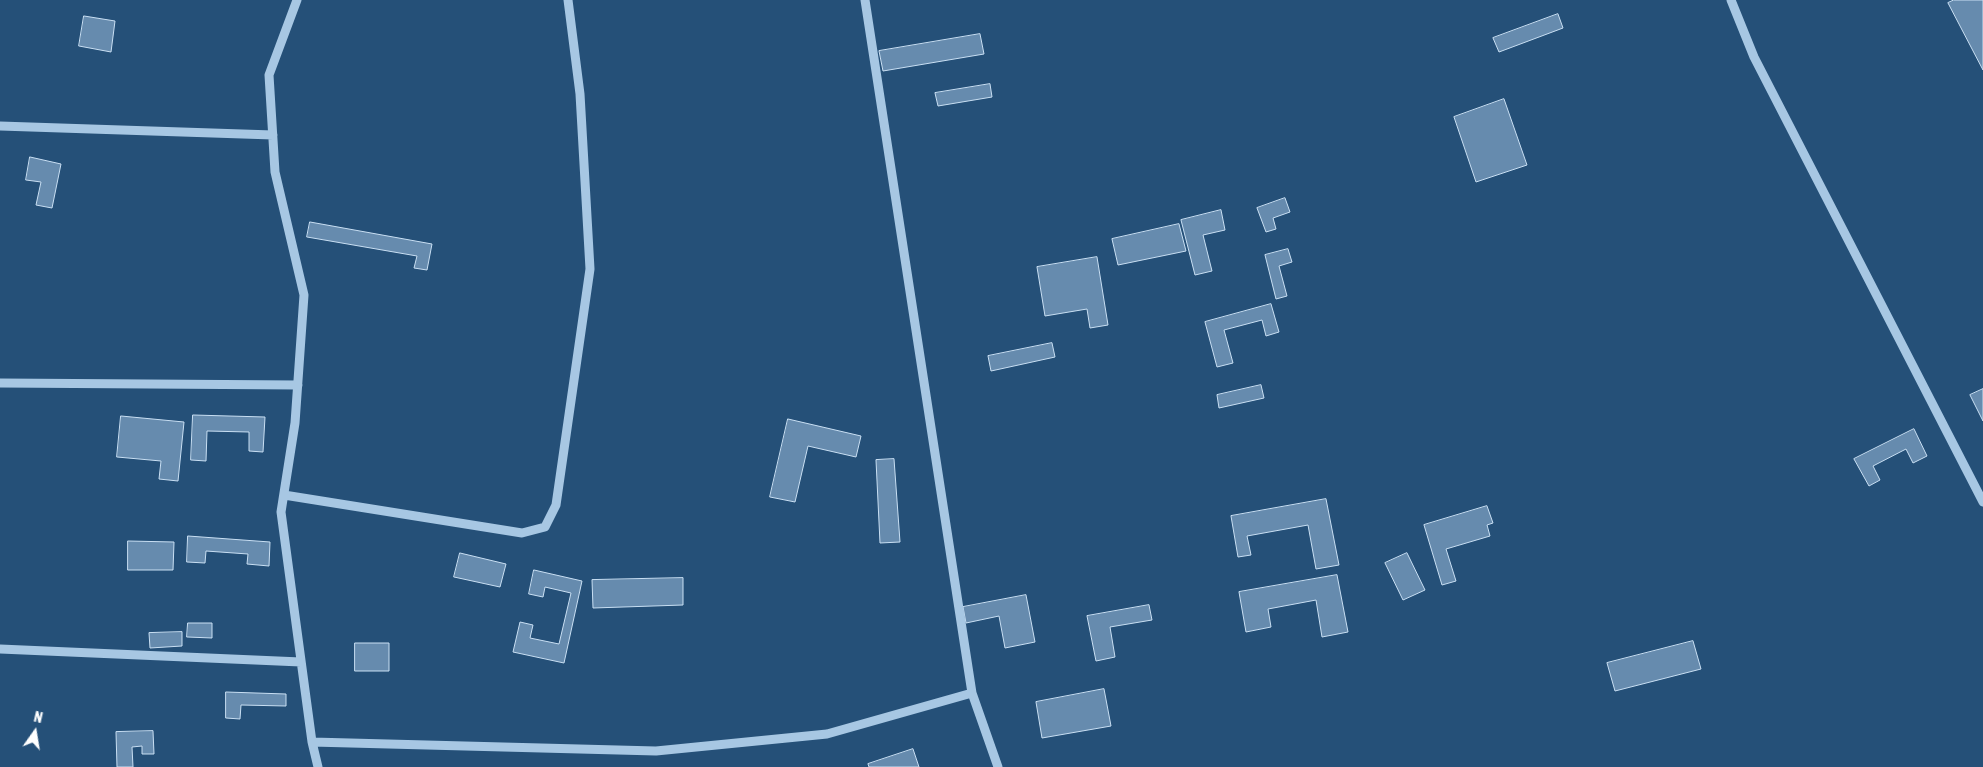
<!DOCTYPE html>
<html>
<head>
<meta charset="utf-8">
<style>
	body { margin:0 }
	#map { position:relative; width:1983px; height:767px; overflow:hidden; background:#255078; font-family:"Asap Condensed",sans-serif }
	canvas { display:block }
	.north { position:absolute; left:10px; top:707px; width:50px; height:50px; -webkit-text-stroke:4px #255078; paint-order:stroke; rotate:13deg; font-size:14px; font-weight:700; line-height:20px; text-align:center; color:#fff }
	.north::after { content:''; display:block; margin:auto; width:18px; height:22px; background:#fff; clip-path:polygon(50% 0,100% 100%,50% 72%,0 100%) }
</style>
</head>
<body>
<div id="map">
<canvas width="1983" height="767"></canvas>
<div class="north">N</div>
</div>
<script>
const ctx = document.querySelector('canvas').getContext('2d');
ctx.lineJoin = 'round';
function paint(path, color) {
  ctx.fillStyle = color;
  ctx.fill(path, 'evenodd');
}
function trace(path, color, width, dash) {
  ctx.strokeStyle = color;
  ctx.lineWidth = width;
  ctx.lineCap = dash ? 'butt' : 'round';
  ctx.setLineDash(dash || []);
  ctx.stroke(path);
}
const building = new Path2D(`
	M1954 0H1983V70L1948 3Z
	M1558 14 1563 28 1499 52 1493 38Z
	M84 16 115 21 111 52 79 46Z
	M980 34 984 54 883 71 879 51Z
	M990 84 992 97 938 106 935 93Z
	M1504 99 1527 165 1476 182 1454 117Z
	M30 157 61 164 52 208 36 205 41 182 26 180Z
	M1285 198 1290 212 1273 218 1276 229 1266 232 1257 208Z
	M1221 210 1225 230 1203 235 1212 271 1195 275 1181 220Z
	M310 222 432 244 427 270 414 268 417 256 307 237Z
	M1179 224 1186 251 1118 265 1112 239Z
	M1288 249 1292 262 1279 266 1287 296 1276 299 1265 255Z
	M1097 257 1108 325 1090 328 1087 309 1045 316 1037 267Z
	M1271 304 1279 332 1266 336 1262 320 1224 330 1233 363 1217 367 1205 322Z
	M1052 343 1055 357 991 371 988 356Z
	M1261 385 1264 398 1219 408 1217 395Z
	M1983 389V421L1970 395Z
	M193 415 265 417 263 452 249 451V432L207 431 206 461 191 460Z
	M121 416 184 422 178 481 159 479 161 461 117 457Z
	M788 419 861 436 856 457 808 446 795 502 770 497Z
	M1914 429 1927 456 1913 463 1906 449 1873 466 1880 480 1869 486 1854 459Z
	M894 459 900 542 880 543 876 460Z
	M1326 499 1339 565 1316 569 1308 525 1247 536 1251 555 1238 557 1231 516Z
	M1487 506 1493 523 1487 525 1490 536 1446 549 1456 581 1442 585 1424 525Z
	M188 536 270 542 269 566 247 564 248 554 206 551 205 563 187 562Z
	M128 541 174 542 173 570H128Z
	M460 553 506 564 500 587 454 577Z
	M1407 553 1425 590 1403 600 1385 563Z
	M534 570 582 581 564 663 513 652 520 622 533 625 530 638 559 644 571 593 545 587 543 597 529 594Z
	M1337 575 1348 632 1322 637 1316 600 1268 609 1271 627 1246 632 1239 592Z
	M683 578V605L593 608 592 580Z
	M1026 595 1035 642 1005 648 999 616 966 623 963 607Z
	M1149 605 1152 620 1110 627 1115 657 1096 661 1087 616Z
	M188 623H212V638L187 637Z
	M182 632V646L150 648 149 633Z
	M1693 641 1701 669 1615 691 1607 663Z
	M355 643H389V671H355Z
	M1104 689 1111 726 1042 738 1036 702Z
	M226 692 286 694V706L241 705 240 719 226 718Z
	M153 731 154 754H142V746L132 747 133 767H117L116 732Z
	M913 749 919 767H869L868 764Z`);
const minor = new Path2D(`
	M297 0 269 75 275 172 304 295 295 423 281 512 312 742 318 767
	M865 0 972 693 998 767
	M1731 0 1754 57 1983 502
	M0 126 273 135
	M0 383 298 385
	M284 495 522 533 545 527 556 505 590 269 580 94 568 0
	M0 649 301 662
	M312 742 656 751 827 734 972 693`);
paint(building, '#668bae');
trace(building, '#c9dff3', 1);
trace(minor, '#a7c7e3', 9);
</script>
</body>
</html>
